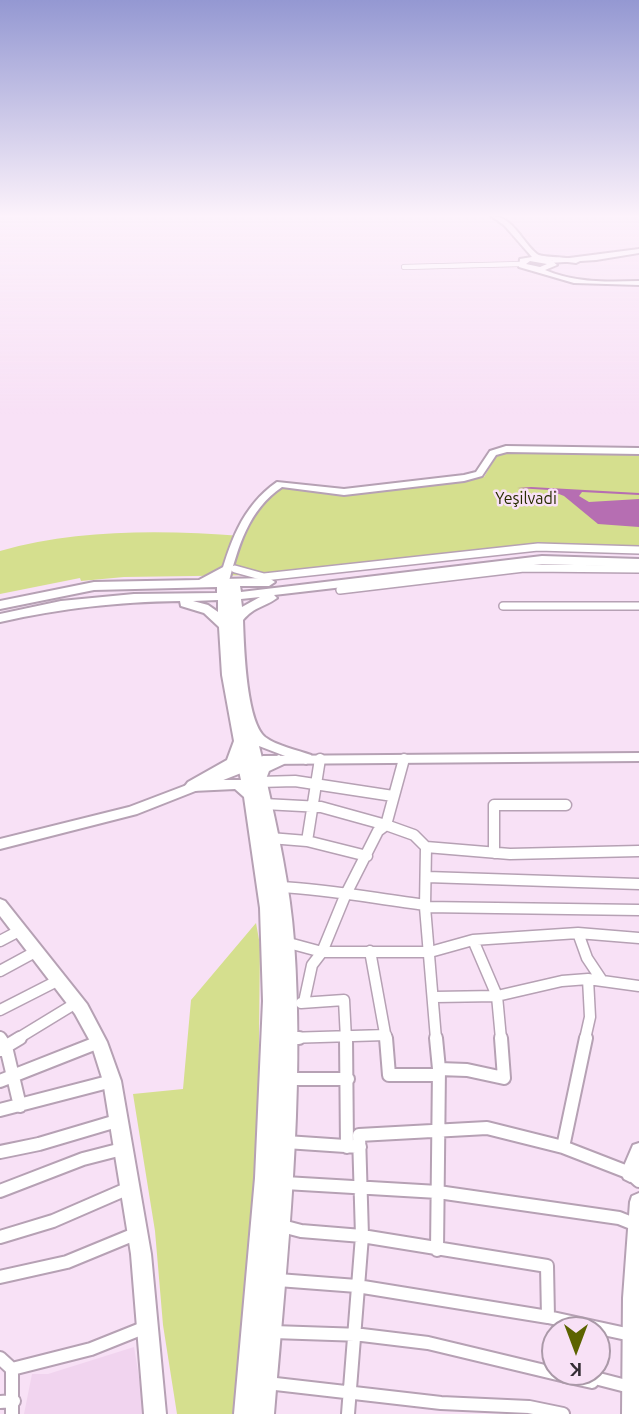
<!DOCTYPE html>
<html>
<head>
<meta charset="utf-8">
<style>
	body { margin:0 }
	#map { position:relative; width:639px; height:1414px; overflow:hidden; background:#f8e1f6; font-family:Ubuntu,sans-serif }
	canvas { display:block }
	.north { position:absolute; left:541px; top:1316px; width:70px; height:70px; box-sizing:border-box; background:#f8e1f6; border:2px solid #aa99a8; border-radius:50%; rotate:180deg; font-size:19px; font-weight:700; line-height:28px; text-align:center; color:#342c34 }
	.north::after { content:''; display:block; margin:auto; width:24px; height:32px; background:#5c6300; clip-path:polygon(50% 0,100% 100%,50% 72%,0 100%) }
</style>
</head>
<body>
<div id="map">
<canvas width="639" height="1414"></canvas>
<div class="north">K</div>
</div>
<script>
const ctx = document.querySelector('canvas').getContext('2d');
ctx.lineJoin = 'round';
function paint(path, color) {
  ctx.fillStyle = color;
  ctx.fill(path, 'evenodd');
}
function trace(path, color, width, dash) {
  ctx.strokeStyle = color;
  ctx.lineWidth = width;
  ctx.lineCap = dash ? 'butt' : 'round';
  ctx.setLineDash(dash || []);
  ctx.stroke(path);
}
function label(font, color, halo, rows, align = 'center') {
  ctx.font = font + ' Ubuntu,sans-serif';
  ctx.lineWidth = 5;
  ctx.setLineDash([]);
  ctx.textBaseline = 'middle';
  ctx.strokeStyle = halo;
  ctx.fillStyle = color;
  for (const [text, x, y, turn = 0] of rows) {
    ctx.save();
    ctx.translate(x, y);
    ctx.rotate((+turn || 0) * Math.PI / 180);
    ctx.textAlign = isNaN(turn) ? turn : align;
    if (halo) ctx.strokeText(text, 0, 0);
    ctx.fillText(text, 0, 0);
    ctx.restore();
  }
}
const built = new Path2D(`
	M134 1347 145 1414H24L32 1374H48Z`);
const green = new Path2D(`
	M499 452 639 454V546L541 544 263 575 124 577 81 581 80 578 0 594V551C78 529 162 530 242 536L257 508 280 487 332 495 484 477Z
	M256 923 260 945 258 1130 235 1414H177L163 1325 155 1231 133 1094 183 1089 191 1000Z`);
const water = new Path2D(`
	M531 487 639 493V495L582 492 579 496 589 502 639 499V527L598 524 564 496 549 490 517 488Z`);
const streetFar3 = new Path2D(`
	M404 267 521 264`);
const streetFar2 = new Path2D(`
	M235 569 264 577 538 547 639 550
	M340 590 524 568 639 569
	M503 606H639`);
const streetFar1 = new Path2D(`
	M259 782 295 781 393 796
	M264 804 321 807 386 825 404 759
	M270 838 307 841 367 856
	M307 841 320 759
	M426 847 510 854 639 851
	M494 853V805H566
	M427 877 639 884
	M280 887C329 889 377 899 426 905
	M425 907 639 910
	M578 933 587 958 601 979
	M473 940 578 933 639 938
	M0 941 19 931
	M285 942 322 952H430L473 940 497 996 501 1039
	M370 951 386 1039
	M0 971 35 952
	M435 997 497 996 562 981 588 979 639 986
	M304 1002 312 965 322 952 345 896 378 831 386 825 414 835 426 847 425 907 436 1039
	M301 1003 344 1000 346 1039
	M0 1010 57 981
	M287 1038 386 1035
	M17 1039 76 1003
	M585 1039 590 1017 588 979`);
const street = new Path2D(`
	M0 1038 6 1047 20 1106
	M287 1038H299
	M346 1038 347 1147
	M386 1038 389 1075H439
	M436 1038 439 1069 437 1250
	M0 1050 20 1038
	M439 1069 467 1070 504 1078 501 1038
	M288 1079H348
	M0 1081 99 1042
	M0 1110 112 1081
	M286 1142 360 1147
	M563 1147 586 1038
	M0 1152 39 1144 120 1120
	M285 1183 438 1192 619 1218 639 1226
	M0 1191 83 1159 122 1149
	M0 1237 53 1221 129 1188
	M0 1277 67 1262 135 1234
	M278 1280 357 1286 548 1317 547 1266 362 1236 301 1231 282 1226
	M548 1317 631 1335
	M273 1332 362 1335 428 1343 574 1378 592 1382 595 1378 630 1387
	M0 1358 12 1369 91 1349 146 1327
	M12 1369V1414
	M267 1383 441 1403 529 1407 563 1414
	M0 1402 14 1401
	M348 1414 362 1236 359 1135 487 1128 563 1147 630 1173 639 1181`);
const secondary = new Path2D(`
	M639 249V253L596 260 549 263 546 261Z
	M506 446 639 448V454L507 452 496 455 482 476 464 481 344 495 282 487C248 510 238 547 228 585L223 588 218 585C229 545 241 507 277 482L344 489 464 475 476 472 490 451Z
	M639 753V761L264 764 137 814 0 849V839L129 807 263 756Z
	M0 899 5 901 87 1004 107 1042 121 1081 151 1254 166 1414H144L131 1254 103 1081 91 1043 75 1014 0 916Z
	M639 1143V1173L636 1179 630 1182 624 1179 621 1173 633 1145Z
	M639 1193V1414H622L623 1298 630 1202 632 1196Z`);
const primary = new Path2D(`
	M491 216C513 216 522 242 537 254 542 258 569 256 580 261L576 263 551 260 557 265 545 270C575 283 607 282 639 281V285L574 283 519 267 520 259 532 257 504 225ZM530 261 547 264 540 267 526 264Z
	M542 556 639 559V567L542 564 274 595 277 598C265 607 255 606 243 620 244 646 246 721 265 737 277 746 297 750 311 755L313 759 306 764 259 746 263 762 279 755 286 760 284 764 269 771 266 779C278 832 290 886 294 941 305 1098 287 1257 274 1414H234L255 1178 263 1001 260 908 244 797 235 789 193 791 188 790 185 786 188 782 227 760 234 741 222 675 219 627 204 613 181 606 180 601C116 602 63 608 0 622V614L61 601 134 594 217 593V587L94 590 0 609V601L94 582 199 580 227 565 233 569 221 579 269 578 275 582 269 586H240L241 592ZM260 597 242 607 241 599ZM218 600V612L208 605 193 601ZM238 766 241 780H215L238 767Z`);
const farParknames = [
	["Yeşilvadi",526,499]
];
paint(built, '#f1d4ef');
paint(green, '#d5df8e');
paint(water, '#b66eb2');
trace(streetFar3, '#b6a1b4', 6);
trace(streetFar2, '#b6a1b4', 10);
trace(streetFar1, '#b6a1b4', 13);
trace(street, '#b6a1b4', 16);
trace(secondary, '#b6a1b4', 4);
trace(primary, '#b6a1b4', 4);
trace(streetFar3, '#fff', 4.5);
trace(streetFar2, '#fff', 7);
trace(streetFar1, '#fff', 10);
trace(street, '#fff', 12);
paint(secondary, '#fff');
paint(primary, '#fff');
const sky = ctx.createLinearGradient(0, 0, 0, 414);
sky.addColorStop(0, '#9498d2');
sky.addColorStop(0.52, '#fcf2fb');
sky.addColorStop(1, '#fcf2fb00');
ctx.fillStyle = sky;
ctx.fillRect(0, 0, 639, 414);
label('16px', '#282c00', '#f8e1f6', farParknames);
</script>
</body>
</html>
